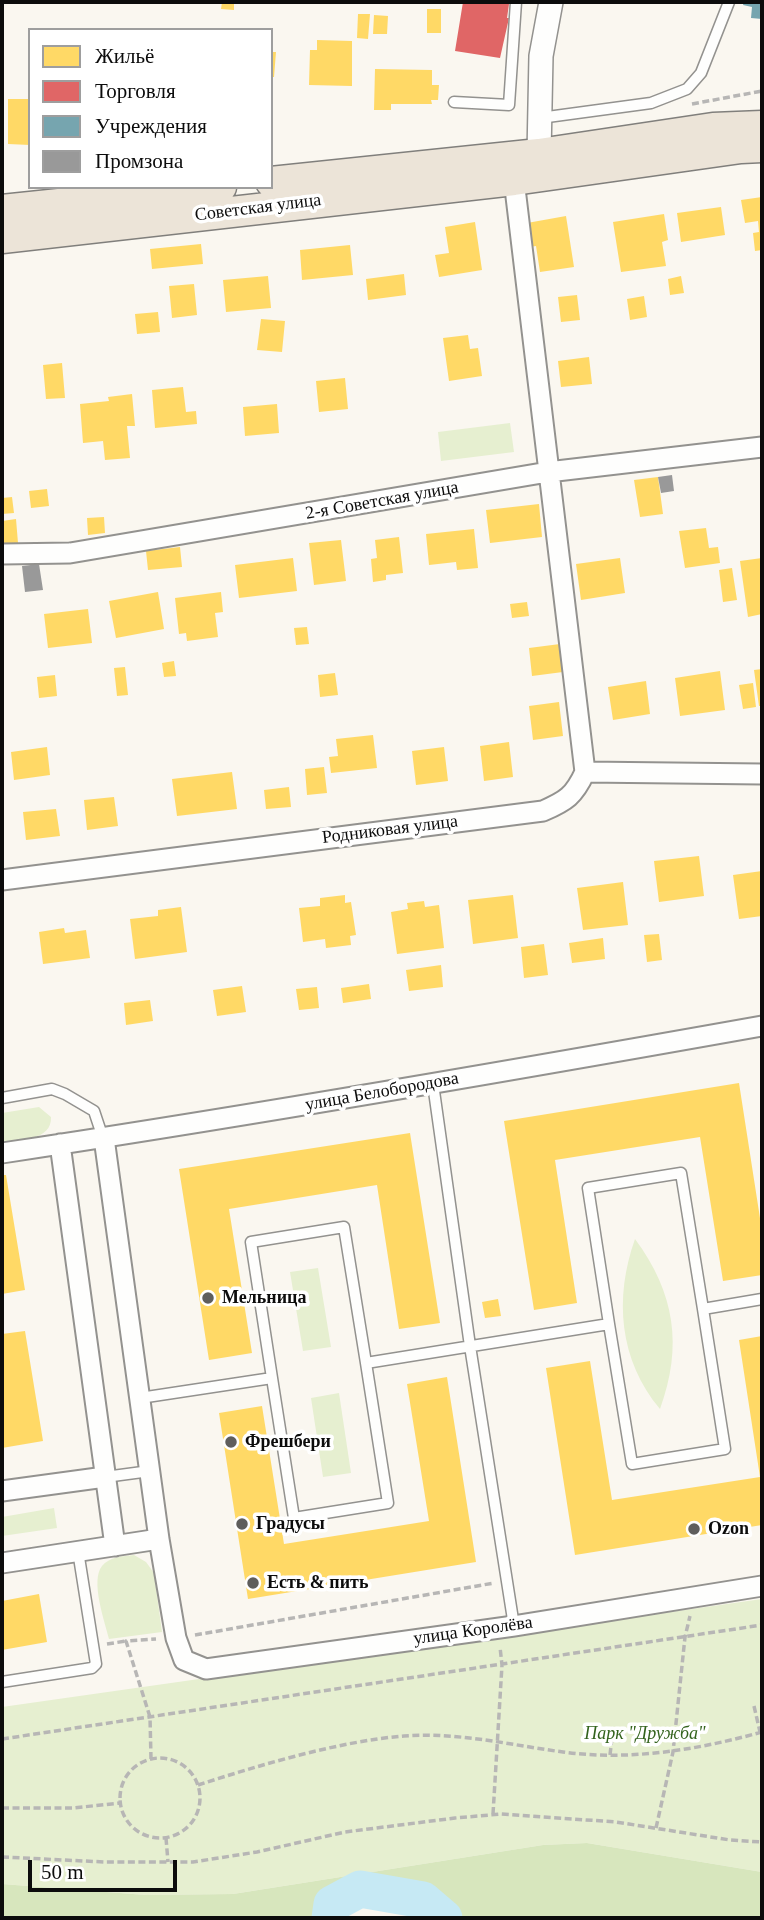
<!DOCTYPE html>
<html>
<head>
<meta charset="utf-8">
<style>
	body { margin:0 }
	#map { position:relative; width:764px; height:1920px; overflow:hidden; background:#faf7f0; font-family:Georgia,serif }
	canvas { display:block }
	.frame { position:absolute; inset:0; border:4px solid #0c0c0c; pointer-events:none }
	.legend { position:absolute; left:28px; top:28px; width:245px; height:161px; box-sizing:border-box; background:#fff; border:2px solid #9e9e9e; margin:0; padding:9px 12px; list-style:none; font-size:21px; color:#0c0c0c }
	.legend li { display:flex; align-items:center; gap:14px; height:35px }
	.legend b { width:35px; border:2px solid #9e9e9e }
	.scale { position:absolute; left:28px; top:1860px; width:149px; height:32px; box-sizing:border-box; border:4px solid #0c0c0c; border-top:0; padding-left:9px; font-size:21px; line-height:24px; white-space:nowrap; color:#0c0c0c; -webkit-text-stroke:5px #fff; paint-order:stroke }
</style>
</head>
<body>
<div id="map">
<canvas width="764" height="1920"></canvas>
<div class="frame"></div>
<ul class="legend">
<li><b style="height:19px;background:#ffd966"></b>Жильё</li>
<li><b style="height:19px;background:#e06666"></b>Торговля</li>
<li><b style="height:19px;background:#76a5af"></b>Учреждения</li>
<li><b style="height:19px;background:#999"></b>Промзона</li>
</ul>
<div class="scale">50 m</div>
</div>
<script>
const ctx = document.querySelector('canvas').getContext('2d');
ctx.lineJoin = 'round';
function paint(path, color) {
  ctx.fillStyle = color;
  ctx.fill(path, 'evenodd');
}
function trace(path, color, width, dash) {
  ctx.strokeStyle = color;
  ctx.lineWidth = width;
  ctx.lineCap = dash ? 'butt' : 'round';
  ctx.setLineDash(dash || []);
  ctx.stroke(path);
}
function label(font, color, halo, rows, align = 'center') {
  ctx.font = font + ' Georgia,serif';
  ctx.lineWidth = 7;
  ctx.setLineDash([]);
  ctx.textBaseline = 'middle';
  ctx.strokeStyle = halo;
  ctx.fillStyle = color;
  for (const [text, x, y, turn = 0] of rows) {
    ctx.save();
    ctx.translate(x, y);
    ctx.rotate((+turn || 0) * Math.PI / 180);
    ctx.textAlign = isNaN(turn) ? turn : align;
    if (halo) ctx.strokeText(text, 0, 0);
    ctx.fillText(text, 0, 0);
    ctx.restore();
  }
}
const green = new Path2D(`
	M510 423 514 452 441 461 438 432Z
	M39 1107 51 1117C52 1141 20 1139 2 1142V1113Z
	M635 1239C675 1293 683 1346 660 1409 619 1360 614 1298 635 1239Z
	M318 1268 331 1347 303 1351 290 1272Z
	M339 1393 351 1473 323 1477 311 1398Z
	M54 1508 57 1528 2 1536V1517Z
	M134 1555 146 1562 154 1573 162 1632 109 1639C105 1622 90 1581 102 1566 109 1557 123 1556 134 1555Z
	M762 1599V1872L587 1843 543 1845 233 1894 146 1895 2 1884V1707Z`);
const forest = new Path2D(`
	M587 1843 762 1872V1918H444L402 1891 326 1901 318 1918H2V1884L146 1895 233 1894 543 1845Z`);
const homes = new Path2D(`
	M222 2H234V10L221 9Z
	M427 9H441V33H427Z
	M358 14H370L368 39 357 38Z
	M374 15 388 16 387 34H373Z
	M317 40 352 41V86L309 85 310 50H317Z
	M271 52H276L274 77H271Z
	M375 69 432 70V85H439L438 100H431L432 104H391V110H374Z
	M2 76H4V108H2Z
	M8 99H30V145L8 144Z
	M762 197V250L755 251 753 233 759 232 758 221 745 223 741 200Z
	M721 207 725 235 681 242 677 213Z
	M664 214 668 240 662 242 666 266 621 272 613 222Z
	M566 216 574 267 540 272 536 246 530 247 527 223Z
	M475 222 482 270 439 277 435 255 449 253 445 227Z
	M201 244 203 264 152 269 150 249Z
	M350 245 353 275 302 280 300 250Z
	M404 274 406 295 368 300 366 279Z
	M268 276 271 308 226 312 223 280Z
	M681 276 684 293 670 295 668 279Z
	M194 284 197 315 172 318 169 286Z
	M577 295 580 320 561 322 558 297Z
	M644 296 647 317 630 320 627 299Z
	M158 312 160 332 137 334 135 314Z
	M261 319 285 321 282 352 257 350Z
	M468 335 470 349 478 348 482 376 449 381 443 338Z
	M589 357 592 384 561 387 558 361Z
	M62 363 65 398 46 399 43 365Z
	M345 378 348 409 319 412 316 381Z
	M183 387 186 412 196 411 197 424 155 428 152 390Z
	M132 394 135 426H127L130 458 105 460 103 441 83 443 80 404 109 401 108 397Z
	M277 404 279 433 245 436 243 407Z
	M658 477 663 514 640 517 634 480Z
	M47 489 49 506 31 508 29 491Z
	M12 497 14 513 2 514V498Z
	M539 504 542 537 490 543 486 510Z
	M104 517 105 533 88 535 87 518Z
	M16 519 18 543 2 544V521Z
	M706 528 709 548 718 547 720 563 685 568 679 531Z
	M474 529 478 568 457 570 456 562 429 565 426 534Z
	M399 537 403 573 386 575V580L373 582 371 559 377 558 375 540Z
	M341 540 346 581 314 585 309 543Z
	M180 547 182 567 148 570 146 551Z
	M293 558 297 591 239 598 235 565Z
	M620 558 625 593 581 600 576 564Z
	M762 558V614L748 617 740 561Z
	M732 568 737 600 723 602 719 570Z
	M158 592 164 629 116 638 109 601Z
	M221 592 223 612 215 613 218 637 187 641 186 633 179 634 175 598Z
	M527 602 529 616 512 618 510 604Z
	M88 609 92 643 48 648 44 614Z
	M307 627 309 644 296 645 294 628Z
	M560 644 563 672 532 676 529 648Z
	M174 661 176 676 164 677 162 663Z
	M125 667 128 695 117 696 114 668Z
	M762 669V706H759L754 670Z
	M720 671 725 710 680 716 675 678Z
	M335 673 338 695 320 697 318 675Z
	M55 675 57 696 39 698 37 677Z
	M646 681 650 714 613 720 608 687Z
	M753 683 756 707 743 709 739 685Z
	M559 702 563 736 533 740 529 706Z
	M373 735 377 768 331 773 329 757 338 756 336 739Z
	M509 742 513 777 484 781 480 746Z
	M47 747 50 775 14 780 11 752Z
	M444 747 448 781 416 785 412 751Z
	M324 767 327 793 307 795 305 769Z
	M232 772 237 809 177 816 172 779Z
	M289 787 291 807 266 809 264 790Z
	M114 797 118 826 87 830 84 800Z
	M56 809 60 836 26 840 23 812Z
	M699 856 704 896 659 902 654 861Z
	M762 871V916L739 919 733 875Z
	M623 882 628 925 583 930 577 888Z
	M345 895V903L351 902 356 935 350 936 351 945 326 948 325 939 303 942 299 908 320 906V898Z
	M513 895 518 938 473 944 468 900Z
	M424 901 425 907 439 905 444 948 397 954 391 912 408 909 407 903Z
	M181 907 187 952 135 959 130 919 158 916V910Z
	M64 928 65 933 86 930 90 958 43 964 39 932Z
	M659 934 662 960 647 962 644 935Z
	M603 938 605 959 572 963 569 943Z
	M544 944 548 975 524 978 521 947Z
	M441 965 443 987 409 991 406 970Z
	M369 984 371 999 343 1003 341 988Z
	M242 986 246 1012 217 1016 213 990Z
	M317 987 319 1008 299 1010 296 989Z
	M150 1000 153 1021 126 1025 124 1003Z
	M739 1083 762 1231V1275L723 1281 700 1137 555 1160 577 1303 534 1310 504 1121Z
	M410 1133 440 1323 399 1329 377 1185 229 1209 252 1353 209 1360 179 1169Z
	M2 1175H6L25 1290 2 1294Z
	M498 1299 501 1316 485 1318 482 1302Z
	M25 1331 43 1441 2 1448V1334Z
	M762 1336V1525L575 1555 546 1368 590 1361 612 1500 760 1477 739 1340Z
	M447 1377 476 1562 248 1599 219 1413 262 1406 284 1544 429 1521 407 1384Z
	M39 1594 47 1642 2 1650V1601Z`);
const shops = new Path2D(`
	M463 2 509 4 507 18H509L500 58 455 51Z`);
const public = new Path2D(`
	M744 2H762V19L751 18 752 7 743 5Z`);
const industry = new Path2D(`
	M672 475 674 491 661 493 658 477Z
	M39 564 43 590 25 592 22 566Z`);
const river = new Path2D(`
	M330 1918 332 1904 360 1889 423 1900 444 1918`);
const path = new Path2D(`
	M692 104 762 91
	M195 1635 494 1583
	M107 1644 126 1641
	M754 1706 760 1732
	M2 1739 762 1625
	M610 1755 613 1729
	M120 1798a40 40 0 1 1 80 0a40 40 0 1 1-80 0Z
	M151 1759 150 1717 126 1641 156 1639
	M198 1785C260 1765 340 1741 404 1736 459 1732 510 1745 563 1752 630 1761 697 1750 762 1732
	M2 1808H73L120 1803
	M493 1814 502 1665 500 1647
	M656 1828 673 1752 685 1637 690 1616
	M166 1838 168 1862
	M2 1857 105 1862H193L257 1852 345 1832 455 1818 501 1814 616 1822 730 1840 762 1842`);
const service = new Path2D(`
	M454 102 509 105 516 2
	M540 118 651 103 687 89 701 73 729 2
	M433 1084 470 1346 514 1626
	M2 1098 52 1089 65 1094 94 1111 103 1138
	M609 1324 588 1188 681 1173 703 1309
	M272 1378 251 1242 344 1227 366 1363
	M140 1398 272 1378 294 1518 388 1503 366 1363 609 1324 632 1464 725 1449 703 1309 762 1299
	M105 1477 150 1471
	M2 1682 92 1668 96 1664 78 1551`);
const minor = new Path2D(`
	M514 180 585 772
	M2 554 70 553 548 472 762 447
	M2 880 543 811C566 801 574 796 585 772L762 774
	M104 1138 159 1539 176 1638 184 1660 206 1669 514 1626 762 1586
	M60 1144 115 1546
	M2 1153C256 1115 509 1071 762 1026
	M2 1491 105 1477
	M2 1563 159 1539`);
const tertiary = new Path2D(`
	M539 154 541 56 551 2`);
const primary = new Path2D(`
	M271 182 539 154 713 128 762 126
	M2 210 221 187
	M2 238 514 180 741 148 762 147`);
const markers = [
	[208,1298,7,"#5f5e5c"],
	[231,1442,7,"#5f5e5c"],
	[242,1524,7,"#5f5e5c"],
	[694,1529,7,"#5f5e5c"],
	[253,1583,7,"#5f5e5c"]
];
const streetNames = [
	["Советская улица",258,208,-7],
	["2-я Советская улица",382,501,-10],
	["Родниковая улица",390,830,-7],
	["улица Белобородова",382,1092,-10],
	["улица Королёва",473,1631,-8]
];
const poiNames = [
	["Мельница",222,1298],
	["Фрешбери",245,1442],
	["Градусы",256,1524],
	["Ozon",708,1529],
	["Есть & пить",267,1583]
];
const parkNames = [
	["Парк \"Дружба\"",645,1734]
];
paint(green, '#e6efd0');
paint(forest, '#d7e6bd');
paint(homes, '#ffd966');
paint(shops, '#e06666');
paint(public, '#76a5af');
paint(industry, '#999');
trace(river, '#c6e9f4', 37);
trace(service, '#93928f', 13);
trace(minor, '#93928f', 23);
trace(tertiary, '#93928f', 26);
trace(primary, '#807f7c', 33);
trace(path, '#b7b6b5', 3.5, [7, 3.5]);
trace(service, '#fefefd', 10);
trace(minor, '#fefefd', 19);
trace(tertiary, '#fefefd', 23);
trace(primary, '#ece4d8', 30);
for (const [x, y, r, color] of markers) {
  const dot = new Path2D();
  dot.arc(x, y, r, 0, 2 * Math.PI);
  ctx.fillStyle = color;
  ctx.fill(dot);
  trace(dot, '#fff', 2.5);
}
label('18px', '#0c0c0c', '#fff', streetNames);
label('bold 18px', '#0c0c0c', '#fff', poiNames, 'left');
label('italic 18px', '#33631d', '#fff', parkNames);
</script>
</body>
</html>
